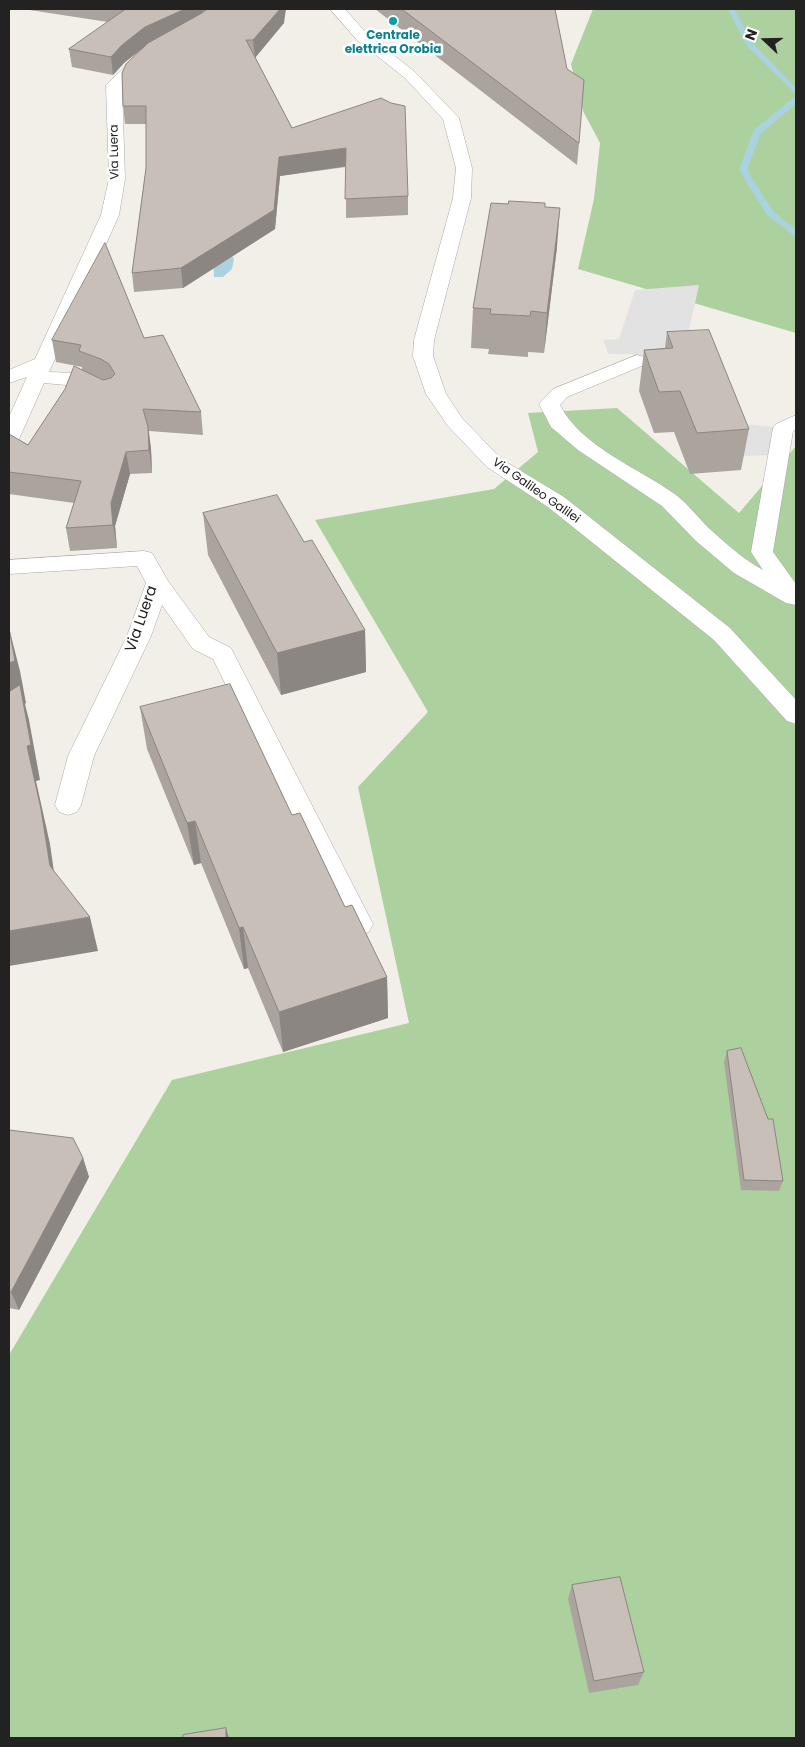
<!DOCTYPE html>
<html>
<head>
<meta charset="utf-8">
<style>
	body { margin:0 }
	#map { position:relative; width:805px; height:1747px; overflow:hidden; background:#f2efe9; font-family:Poppins,sans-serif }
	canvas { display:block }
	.frame { position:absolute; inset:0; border:10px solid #222; pointer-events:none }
	.north { position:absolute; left:740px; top:15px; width:50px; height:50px; -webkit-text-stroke:4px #fff; paint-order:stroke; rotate:291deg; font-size:14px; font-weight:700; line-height:20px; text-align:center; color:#222 }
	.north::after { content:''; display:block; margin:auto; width:18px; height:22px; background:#222; clip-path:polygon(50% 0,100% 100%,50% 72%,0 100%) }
</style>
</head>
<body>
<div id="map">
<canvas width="805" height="1747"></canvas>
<div class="frame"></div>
<div class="north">N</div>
</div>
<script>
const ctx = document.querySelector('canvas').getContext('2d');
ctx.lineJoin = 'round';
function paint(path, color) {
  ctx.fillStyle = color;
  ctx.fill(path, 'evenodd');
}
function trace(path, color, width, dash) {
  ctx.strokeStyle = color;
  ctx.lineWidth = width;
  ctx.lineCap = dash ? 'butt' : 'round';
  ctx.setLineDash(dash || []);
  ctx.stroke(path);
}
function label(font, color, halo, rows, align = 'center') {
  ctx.font = font + ' Poppins,sans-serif';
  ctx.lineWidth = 5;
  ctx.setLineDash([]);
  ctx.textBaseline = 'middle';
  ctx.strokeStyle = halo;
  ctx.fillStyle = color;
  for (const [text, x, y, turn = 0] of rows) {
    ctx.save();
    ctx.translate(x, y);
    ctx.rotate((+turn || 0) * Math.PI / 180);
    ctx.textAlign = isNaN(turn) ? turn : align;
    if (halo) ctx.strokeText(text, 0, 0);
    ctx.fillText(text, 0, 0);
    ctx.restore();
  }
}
const forest = new Path2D(`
	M593 9H796V333L578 269 594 199 600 143 583 111 571 64Z
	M617 408 739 513 796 446V1738H9V1355L172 1080 409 1023 358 787 428 712 315 520 494 489 538 452 528 413Z`);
const parking = new Path2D(`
	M699 285 681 366 637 367 633 354H608L603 340 619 339 635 290Z
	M725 422 783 428 777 455 738 456Z`);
const water = new Path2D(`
	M231 254 234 259 232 269 223 277H214L213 255Z`);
const stream = new Path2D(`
	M728 9H734L753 43 796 88V94L747 46Z
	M793 98H796V104L761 133 747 170 773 211 796 230V237L767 215 739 170 754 130Z`);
const minor = new Path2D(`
	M330 9H345L367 34 415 72 459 118 472 168 471 198 434 340 433 356 446 394 462 418 501 459 564 497 730 628 796 700V724L787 721 714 640 548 507 487 467 448 426 426 394 413 356 414 340 453 198 456 168 443 119 405 78 357 40Z
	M150 47 155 48 157 51 155 54 122 86 125 179 119 215 49 372C71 373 98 372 112 392L109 396 102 398 77 386 44 383 19 439 16 443 9 445V417L27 377 9 383V370L35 359 101 215 109 179 106 85 145 48Z
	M637 355 644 357 647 361 644 365 567 397 560 405C580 446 640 469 676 495 689 505 700 520 712 531 727 545 745 560 763 570L751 552 773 428 776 424 796 415V429L793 431 773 552 796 584V605L786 603 734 573 696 541 662 506 578 450 551 427 539 404 553 389Z
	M144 551 152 553 168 581 209 637 231 648 234 654 373 924 369 932 359 935 349 932 213 659 193 649 162 605 151 636 94 756 81 805 77 812 68 815 59 812 55 805 68 756 127 636 146 583 137 566 9 574V560Z`);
const wall = new Path2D(`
	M23 9H206L200 15 284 23 255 57 292 128 408 196V215L346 218V167L280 176 275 229 183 288 134 292 132 273 146 168V124H125L123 106 143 47 124 63 113 75 72 67 69 49 108 22Z
	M375 9H555L579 143 577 165Z
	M545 207 557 247 544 353 528 352V357L488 354 489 349 471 348 473 308Z
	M667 332 749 429 741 470 690 474 674 432 654 433 639 391 644 350 665 348Z
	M144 338 201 412 203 435 149 431 151 449 152 473 130 474 115 526 117 548 70 551 66 528 74 503 9 494V434L28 445 82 370V367L56 362 52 340Z
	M203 513 304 542 365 630 366 672 281 695 208 555Z
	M140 707 292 815 345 907 387 977 388 1018 283 1052 248 968 244 969 201 863 194 865 147 749Z
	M727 1051 783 1181 779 1191 741 1190 724 1062Z
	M9 1130 83 1158 89 1177 19 1310 9 1308Z
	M572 1585 644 1672 638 1685 589 1693 568 1599Z`);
const shadedWall = new Path2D(`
	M185 9H206L188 25 147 45 124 63 113 75 111 57 122 45 145 27Z
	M280 9H286L284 23 255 58 253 40Z
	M346 148 347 166 280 176 275 229 183 288 181 268 279 157Z
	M560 208 557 247 544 353 547 313Z
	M148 427 151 449 152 473 149 450Z
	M126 452 130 474 115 526 117 548 113 525 111 503Z
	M9 628 20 671 26 703 25 704 29 720 40 780 36 781 50 844 58 900 50 866 27 746 9 708Z
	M365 630 366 672 281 695 277 653Z
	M195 821 201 863 194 865 187 823Z
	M90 917 98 951 9 966V931Z
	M243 927 248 968 244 969 239 928Z
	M387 977 388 1018 283 1052 279 1012Z
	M83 1158 89 1177 19 1310 11 1292Z
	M226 1728 229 1738H226Z`);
const building = new Path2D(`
	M126 9H185L145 27 122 45 111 57 69 49Z
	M208 9H280L253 40H246L292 128 381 98 391 103 405 106 408 196 345 199 346 148 279 157 274 210 181 268 132 273 146 168V106H123L122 73 126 64 148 43 202 13Z
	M402 9H555L567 69 584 80 579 143Z
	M509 201 545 203V207L560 208 547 313 531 311 530 316 490 314 491 309 473 308 491 203 508 204Z
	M105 243 144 338 163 335 201 412 143 409 148 427 149 450 126 452 111 503 113 525 66 528 81 481 9 472V434L28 445 65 389 74 366 103 380 111 378 115 374 109 364 101 359 79 351 81 345 52 340Z
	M709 330 749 429 697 433 680 391 659 392 644 350 673 348 667 332Z
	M277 495 304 542 312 540 365 630 277 653 203 513Z
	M9 628 15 661 9 663Z
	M230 684 292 815 300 813 345 907 352 905 387 977 279 1012 243 927 239 928 195 821 187 823 140 707Z
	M20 685 31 745 27 746 41 809 50 866 90 917 9 931V692Z
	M741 1048 768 1119H773L783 1181 744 1180 727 1051Z
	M9 1130 73 1138 83 1158 11 1292H9Z
	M620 1577 644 1672 594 1681 572 1585Z
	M226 1728V1738H183V1735Z`);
const markers = [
	[393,21,5,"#0f9aa8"]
];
const farCulturenames = [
	["Centrale",393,36],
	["elettrica Orobia",393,50]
];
const farStreetnames = [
	["Via Luera",115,152,-91],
	["Via Galileo Galilei",536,491,35]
];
const streetNames = [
	["Via Luera",142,619,-71]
];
paint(forest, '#add19e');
paint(parking, '#e2e2e2');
paint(water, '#aad3df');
paint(stream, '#aad3df');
trace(minor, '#a9a9a9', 1);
paint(minor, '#fff');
paint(wall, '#aba49e');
paint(shadedWall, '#8b8681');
paint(building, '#c7bfb8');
trace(building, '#8b8681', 1);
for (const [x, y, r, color] of markers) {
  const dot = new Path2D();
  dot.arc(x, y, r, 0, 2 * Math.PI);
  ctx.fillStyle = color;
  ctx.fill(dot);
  trace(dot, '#fff', 2);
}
label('bold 12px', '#0d838f', '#fff', farCulturenames);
label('12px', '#222', '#fff', farStreetnames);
label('15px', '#222', '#fff', streetNames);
</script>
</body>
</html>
